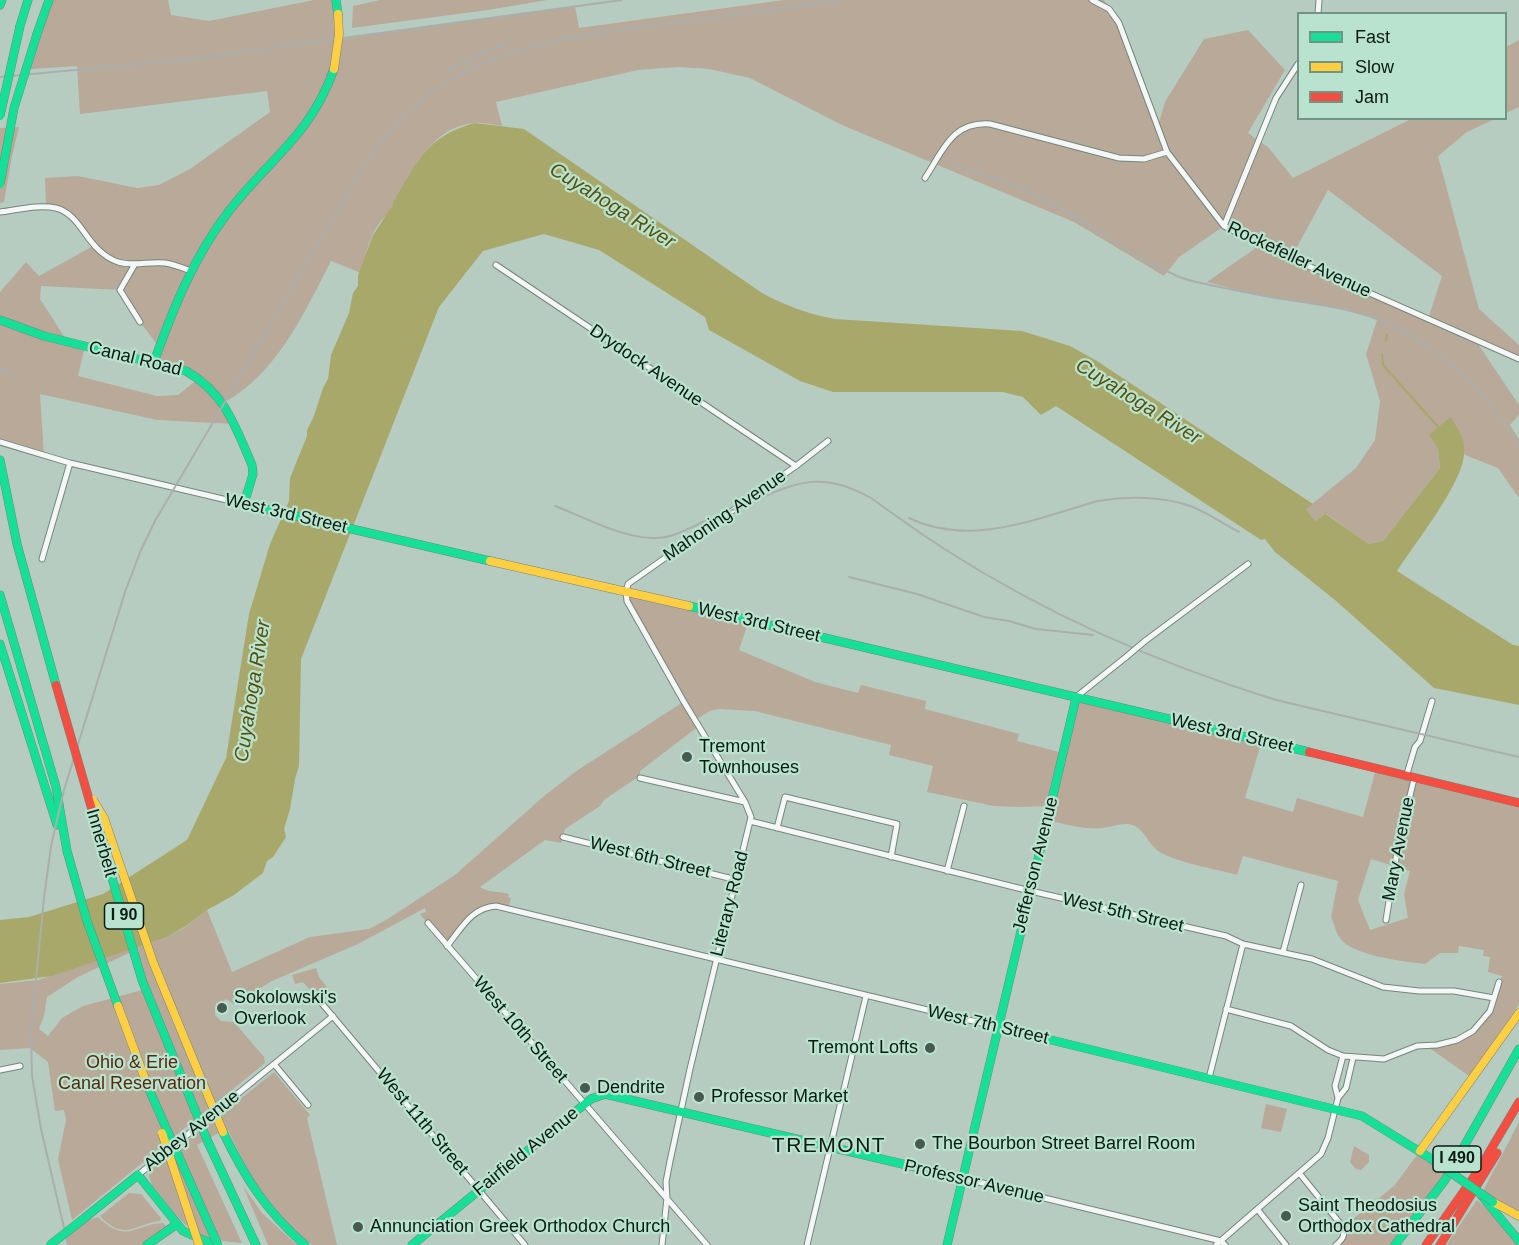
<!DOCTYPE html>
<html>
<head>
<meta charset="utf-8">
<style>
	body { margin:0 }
	#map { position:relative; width:1519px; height:1245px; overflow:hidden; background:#b6ccc1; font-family:Helvetica,sans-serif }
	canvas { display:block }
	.legend { position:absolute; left:1297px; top:12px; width:210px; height:108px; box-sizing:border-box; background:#b9e3ce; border:2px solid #739384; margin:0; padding:8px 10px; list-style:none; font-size:18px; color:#0b1b14 }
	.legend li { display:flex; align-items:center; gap:12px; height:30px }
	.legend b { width:30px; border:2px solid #739384 }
</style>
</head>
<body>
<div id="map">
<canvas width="1519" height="1245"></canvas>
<ul class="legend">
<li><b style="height:8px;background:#16e098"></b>Fast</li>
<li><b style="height:8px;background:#ffcf43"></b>Slow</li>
<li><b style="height:8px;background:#f24e42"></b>Jam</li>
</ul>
</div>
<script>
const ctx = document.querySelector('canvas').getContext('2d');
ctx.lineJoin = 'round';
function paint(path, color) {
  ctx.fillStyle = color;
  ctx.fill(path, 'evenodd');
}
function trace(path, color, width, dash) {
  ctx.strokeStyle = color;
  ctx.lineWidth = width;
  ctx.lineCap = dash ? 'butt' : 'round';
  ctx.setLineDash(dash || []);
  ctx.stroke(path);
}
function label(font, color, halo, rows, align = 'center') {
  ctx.font = font + ' Helvetica,sans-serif';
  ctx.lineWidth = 4.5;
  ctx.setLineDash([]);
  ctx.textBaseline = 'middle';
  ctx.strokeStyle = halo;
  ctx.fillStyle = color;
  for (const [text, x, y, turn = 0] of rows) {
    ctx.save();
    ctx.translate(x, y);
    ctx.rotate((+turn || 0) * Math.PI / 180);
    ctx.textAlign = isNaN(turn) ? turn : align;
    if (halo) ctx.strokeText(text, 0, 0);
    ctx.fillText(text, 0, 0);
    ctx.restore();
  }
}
const green = new Path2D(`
	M49 0H168L171 15 209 21 314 0H336L341 39 575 6 579 28 784 0H1104L1119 23 1158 126 1165 102 1204 39 1248 30 1285 70 1248 133 1269 148 1293 178 1411 119H1495L1467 132 1438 156 1479 309 1519 345V359L1476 341 1519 405V415L1510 425 1519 439V498L1498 468 1465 455 1461 435 1438 448 1440 468 1383 541 1369 544 1327 514 1315 521 1306 509 1356 468 1375 440 1380 401 1366 354 1377 320 1346 309 1252 294 1207 282 1260 245 1224 226 1179 257 1164 276 1074 222 842 125 750 78 709 69 678 67 638 70 496 102 502 126C493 125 483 122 474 123 426 128 409 180 388 215 371 226 366 254 361 273L331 261C304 313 278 372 225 402L234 424 157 420 40 394 44 455 0 442V292L26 262 39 276 93 246 68 213 46 207 45 178 78 176 137 188 159 185 190 169 270 112 267 91 80 114 77 66 32 69 27 66ZM1328 190 1442 276 1428 319 1291 258ZM41 286 120 290 140 322 159 347 154 362 199 378 178 395 157 396 78 376 85 346 67 341 40 299Z
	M380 0H547L488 10 352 28 353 6Z
	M1519 40V107L1506 113V47Z
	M19 127 12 156 4 202 0 203V128Z
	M626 592 749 620 739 650 815 682 858 693 861 685 926 701 925 709 1019 734 1017 741 1063 753 1076 698 1262 740 1245 798 1293 812 1297 798 1363 817 1376 769 1519 803V1004L1472 1078 1425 1045C1452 1041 1475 1037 1490 1011 1496 1001 1497 987 1502 976L1488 972 1490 957 1483 956 1484 950 1459 946 1458 953H1440L1425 964C1406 962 1350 955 1340 938 1335 932 1335 924 1331 917L1338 881 1243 856 1237 875C1217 869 1172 862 1157 850 1148 843 1145 831 1135 826 1124 821 1113 827 1103 828 1084 830 1065 824 1047 820L1050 806 1020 807 994 806 927 792 933 766 889 755 891 745 755 711 719 709 710 711 695 720 699 726 640 771V778L638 777 604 800 600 806 565 829 561 843 545 840 480 887C489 893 497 891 509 894L508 897 511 898 508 909 496 906 479 910 447 946 420 914 426 912 425 908 358 944 272 981 234 1004 226 999 215 1010V1015L221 1021 234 1022 264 1057 265 1063 72 1220 58 1159 66 1120 64 1110 55 1111 48 1062 30 1048 0 1050V984L38 980 167 937 184 928 207 910 232 972 310 937 369 929 386 920 455 875 544 796 575 772 683 702 627 601ZM1371 859 1410 871 1404 894 1408 918 1370 930 1358 900ZM133 951 146 989 83 1006 62 1018 48 1036 39 1029 44 1016 47 997 78 977Z
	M316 968 319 977 330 991 319 1000 303 982 295 984 292 975Z
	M274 1072 310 1115 307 1118 337 1245H312L292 1229 265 1199 247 1170 229 1132 225 1129 197 1145 242 1243C188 1239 184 1224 152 1185L149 1176 151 1170Z
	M1266 1104 1287 1109 1281 1132 1261 1128Z
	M1519 1122V1216L1481 1195Z
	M1354 1146 1369 1155V1162L1361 1170 1356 1169 1350 1162Z
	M1420 1151 1451 1173 1397 1245H1337L1342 1240 1343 1227 1394 1186Z
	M243 1186 262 1213 297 1245H268Z
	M129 1193 141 1194 161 1218 160 1221C136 1223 125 1243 100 1216Z
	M1477 1200 1493 1213 1517 1245H1446Z
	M98 1217C127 1245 134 1224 163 1223L169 1229 147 1245H68L66 1237 88 1220Z`);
const water = new Path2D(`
	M474 123 524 129 762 293C786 306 808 314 835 319L1022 331 1070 346 1097 361 1313 504 1306 509 1315 521 1326 514 1369 544 1383 541 1440 468 1438 448 1429 435 1450 417C1458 428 1467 441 1464 456 1460 487 1415 543 1397 571L1513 645 1519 646V705L1434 688 1335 600 1275 552 1265 539 1261 540 1056 406 1041 415 1023 397 1003 392H833L800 381 709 330 705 317 599 250 544 234 483 251 439 307 301 659 299 766 295 779 290 809 284 829 286 837 273 857 267 861 263 873 234 895 207 910 186 926 167 937 52 976 0 983V920L29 917 103 894 187 840 226 758 249 614 270 544 289 501 290 478 307 436V430L314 416 323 388 328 379 331 355 349 313 353 293 358 286V275L373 235 393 205V202C419 161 424 138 474 123Z`);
const stream = new Path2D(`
	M1386 341 1387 335
	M1382 354 1383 365 1440 429`);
const street = new Path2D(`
	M1092 0 1109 9 1119 23 1167 152 1224 226 1272 250 1519 359
	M1318 14 1319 0
	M925 178C943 151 952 121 990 124L1119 158 1144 159 1167 152
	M0 212C18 210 38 204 56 208 83 215 86 251 118 262 134 267 149 261 165 263 173 264 183 268 191 271
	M1224 226 1276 98 1298 64
	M135 264 120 290 140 322
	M496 265 796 466
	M0 442 70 463 244 504
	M42 559 70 463
	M1145 641 1248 564
	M1076 697 1126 657
	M1406 777 1415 747 1420 741 1432 701
	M640 778 745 802
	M750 821 1022 889 1226 936 1243 944 1312 959 1383 987 1419 991H1454L1494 998
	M777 828 785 797 897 824 891 857
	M563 837 737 880
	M947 871 964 806
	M1386 920 1398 846 1414 779
	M428 923 707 1245
	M447 946C462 928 471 908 496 906L998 1027
	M1283 952 1301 885
	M319 1000 525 1245
	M1226 1009 1291 1026 1328 1050 1343 1056 1384 1059 1417 1046 1437 1045 1457 1040 1473 1031 1490 1011 1499 982
	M274 1064 308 1105
	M0 1070 20 1066
	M1209 1078 1243 944
	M1338 1098 1335 1086 1343 1056
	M1300 1174 1343 1227C1345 1236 1343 1239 1336 1245
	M138 1175 333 1016
	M962 1178 1221 1241 1225 1245
	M1258 1210 1286 1245
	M662 1245 667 1198 666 1182 670 1161 690 1069 751 817 745 802 684 702 627 601 626 592 628 584 796 466 828 441
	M807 1245 866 996
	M1216 1245 1321 1154 1328 1138 1338 1098 1346 1088 1353 1058`);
const fast = new Path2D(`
	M336 0 338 14
	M0 5 2 0
	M20 26 28 0
	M37 34 49 0
	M0 320 44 336 186 371C225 393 235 426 252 465L253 474 244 504 490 561
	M154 362C173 309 194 256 229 211 269 159 311 135 334 69
	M0 460 17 544 56 685
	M0 595 56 787 67 851 87 921 118 1006
	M689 606 1309 752
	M0 644 57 825
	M998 1027 1362 1116 1430 1158
	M223 1132C245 1178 266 1211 305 1245
	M208 1142 256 1245
	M1481 1195 1519 1241
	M77 1224 138 1175 183 1231 215 1245
	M147 1245 177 1224
	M412 1245 591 1099 605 1094 962 1178
	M947 1245 1076 698
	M1395 1245 1445 1180 1519 1049`);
const slow = new Path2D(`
	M490 561 689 606
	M118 1006 148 1087
	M1420 1151 1519 1013
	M1493 1202 1519 1216`);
const jam = new Path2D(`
	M1309 752 1519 803
	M1426 1245 1478 1171 1519 1102
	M1440 1245 1497 1153`);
const rail = new Path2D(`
	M448 70 478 54 508 43
	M0 77 182 60 622 0
	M952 163C986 175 1022 187 1053 204 1095 226 1132 256 1175 275 1186 281 1198 282 1210 285 1234 290 1258 295 1282 299 1309 303 1336 306 1362 314 1426 332 1486 390 1519 446
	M0 370 13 373
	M555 506C584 517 624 539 655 538 673 538 687 529 703 522 720 515 737 508 754 501 800 480 825 472 871 498 896 516 921 534 946 550 1049 616 1160 664 1276 700L1519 757
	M909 518C971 548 1037 518 1098 501 1128 496 1164 496 1193 507 1209 514 1224 524 1239 532
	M849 577 917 594 984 617 1009 621 1036 629 1093 635
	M68 1245 41 1129 32 1076 31 1032 44 898 51 846 64 790 125 592 141 550 155 521 364 165C442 51 530 43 657 25 718 17 780 8 842 0`);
const streetBridge = new Path2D(`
	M1126 657 1145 641`);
const fastBridge = new Path2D(`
	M0 116 20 26
	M0 184 14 108 37 34
	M99 834 142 980 208 1142
	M148 1087 218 1245
	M1430 1158 1493 1202
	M50 1245 77 1224`);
const slowBridge = new Path2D(`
	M334 69 339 34 338 14
	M93 800 104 818 153 962 223 1132
	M162 1133 199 1245`);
const jamBridge = new Path2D(`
	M56 685 99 834`);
const markers = [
	[687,757,6,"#475951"],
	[222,1008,6,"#475951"],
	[930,1048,6,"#475951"],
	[585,1088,6,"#475951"],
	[699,1097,6,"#475951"],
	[920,1144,6,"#475951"],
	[1286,1216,6,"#475951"],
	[358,1227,6,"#475951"]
];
const shields = [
	[124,916,39],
	[1457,1159,48]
];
const shieldNames = [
	["I 90",124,916],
	["I 490",1457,1159]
];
const streetNames = [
	["Rockefeller Avenue",1299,260,25],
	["Canal Road",135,359,14],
	["Drydock Avenue",646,366,34],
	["West 3rd Street",286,514,13],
	["Mahoning Avenue",725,516,-35],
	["West 3rd Street",759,623,13],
	["West 3rd Street",1232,734,13],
	["Innerbelt",101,843,74],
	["Mary Avenue",1399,849,-79],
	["West 6th Street",650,858,14],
	["Jefferson Avenue",1036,865,-76],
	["Literary Road",730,904,-76],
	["West 5th Street",1123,913,13],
	["West 7th Street",988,1025,13],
	["West 10th Street",520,1030,49],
	["West 11th Street",422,1122,50],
	["Abbey Avenue",192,1131,-39],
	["Fairfield Avenue",526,1152,-39],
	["Professor Avenue",974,1182,13]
];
const poiNames = [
	["Tremont",699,747],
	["Townhouses",699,768],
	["Sokolowski's",234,998],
	["Overlook",234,1019],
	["Tremont Lofts",918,1048,"right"],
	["Dendrite",597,1088],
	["Professor Market",711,1097],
	["The Bourbon Street Barrel Room",932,1144],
	["Saint Theodosius",1298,1206],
	["Orthodox Cathedral",1298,1227],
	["Annunciation Greek Orthodox Church",370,1227]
];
const parkNames = [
	["Ohio & Erie",132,1063],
	["Canal Reservation",132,1084]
];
const waterNames = [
	["Cuyahoga River",612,206,32],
	["Cuyahoga River",1138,402,32],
	["Cuyahoga River",253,691,-81]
];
const quarterNames = [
	["TREMONT",829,1146]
];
paint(green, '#b9a999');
paint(water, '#a8a86a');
trace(stream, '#a8a86a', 2);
trace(street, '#74867d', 7);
trace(fast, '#74867d', 9);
trace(slow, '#74867d', 9);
trace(jam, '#74867d', 9);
trace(street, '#f4f7f6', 5);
trace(fast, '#16e098', 8);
trace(slow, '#ffcf43', 8);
trace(jam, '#f24e42', 8);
trace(rail, '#aaafad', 2);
trace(streetBridge, '#74867d', 7, []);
trace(fastBridge, '#74867d', 9, []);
trace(slowBridge, '#74867d', 9, []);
trace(jamBridge, '#74867d', 9, []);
trace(streetBridge, '#f4f7f6', 5);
trace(fastBridge, '#16e098', 8);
trace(slowBridge, '#ffcf43', 8);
trace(jamBridge, '#f24e42', 8);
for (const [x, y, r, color] of markers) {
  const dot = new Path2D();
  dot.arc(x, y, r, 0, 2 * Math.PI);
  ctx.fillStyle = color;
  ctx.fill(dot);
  trace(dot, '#b9e3ce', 2);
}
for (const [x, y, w] of shields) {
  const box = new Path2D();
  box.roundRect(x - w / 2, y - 13, w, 26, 4.5);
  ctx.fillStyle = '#b9e3ce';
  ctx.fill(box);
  trace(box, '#0b1b14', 1.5);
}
label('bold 16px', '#0b1b14', null, shieldNames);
label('18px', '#0b1b14', '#b9e3ce', streetNames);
label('18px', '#0b1b14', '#b9e3ce', poiNames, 'left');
label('18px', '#59270f', '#b9e3ce', parkNames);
label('italic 20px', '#575111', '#b9e3ce', waterNames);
ctx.letterSpacing = '1.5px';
label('21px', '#0b1b14', '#b9e3ce', quarterNames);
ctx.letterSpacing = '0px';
</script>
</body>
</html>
